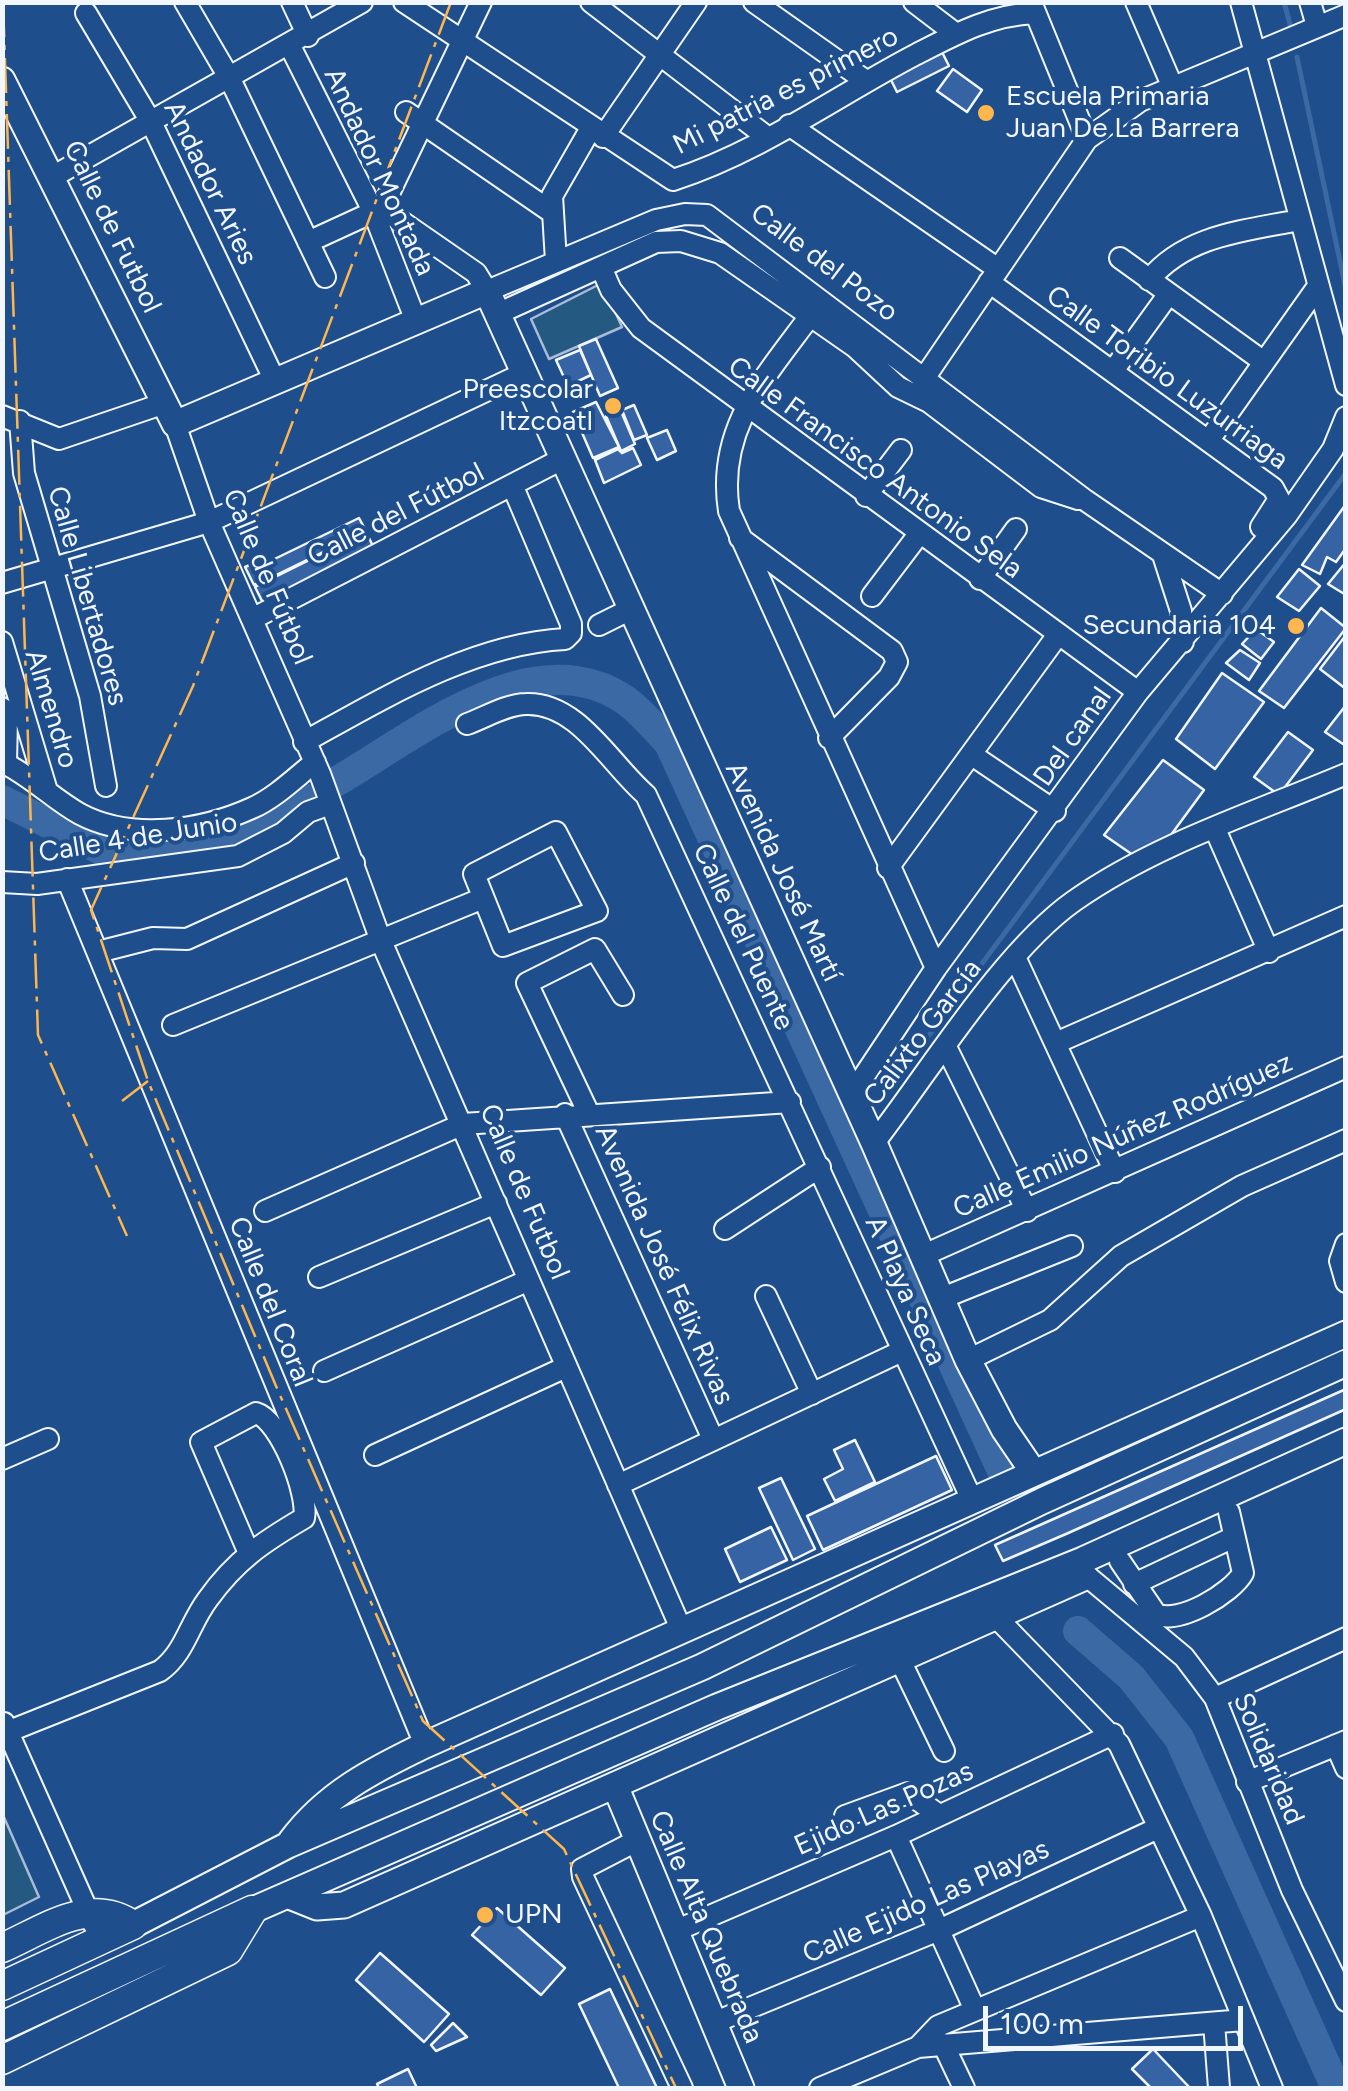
<!DOCTYPE html>
<html>
<head>
<meta charset="utf-8">
<style>
	body { margin:0 }
	#map { position:relative; width:1348px; height:2091px; overflow:hidden; background:#1f4e8c; font-family:Figtree,sans-serif }
	canvas { display:block }
	.frame { position:absolute; inset:0; border:5px solid #f2f6ff; pointer-events:none }
	.scale { position:absolute; left:983px; top:2006px; width:260px; height:45px; box-sizing:border-box; border:5px solid #f2f6ff; border-top:0; padding-left:12px; font-size:30px; line-height:35px; white-space:nowrap; color:#f2f6ff; -webkit-text-stroke:8px #1f4e8c; paint-order:stroke }
</style>
</head>
<body>
<div id="map">
<canvas width="1348" height="2091"></canvas>
<div class="frame"></div>
<div class="scale">100 m</div>
</div>
<script>
const ctx = document.querySelector('canvas').getContext('2d');
ctx.lineJoin = 'round';
function paint(path, color) {
  ctx.fillStyle = color;
  ctx.fill(path, 'evenodd');
}
function trace(path, color, width, dash) {
  ctx.strokeStyle = color;
  ctx.lineWidth = width;
  ctx.lineCap = dash ? 'butt' : 'round';
  ctx.setLineDash(dash || []);
  ctx.stroke(path);
}
function label(font, color, halo, rows, align = 'center') {
  ctx.font = font + ' Figtree,sans-serif';
  ctx.lineWidth = 8;
  ctx.setLineDash([]);
  ctx.textBaseline = 'middle';
  ctx.strokeStyle = halo;
  ctx.fillStyle = color;
  for (const [text, x, y, turn = 0] of rows) {
    ctx.save();
    ctx.translate(x, y);
    ctx.rotate((+turn || 0) * Math.PI / 180);
    ctx.textAlign = isNaN(turn) ? turn : align;
    if (halo) ctx.strokeText(text, 0, 0);
    ctx.fillText(text, 0, 0);
    ctx.restore();
  }
}
const green = new Path2D(`
	M602 283 622 327 549 359 531 319Z
	M3 1815 39 1897 3 1915H2Z`);
const stream = new Path2D(`
	M1284 2 1291 28
	M1297 57 1346 290
	M880 1101 1346 473
	M849 1139 852 1135`);
const river = new Path2D(`
	M334 783C414 737 533 637 625 700 641 711 655 729 669 743L1004 1475
	M2 800 119 859 206 844 307 799
	M1078 1631 1131 1677 1179 1738 1336 2088`);
const building = new Path2D(`
	M942 52 949 66 897 92 890 78Z
	M953 69 982 90 967 112 937 91Z
	M596 339 618 388 600 396 579 346Z
	M580 350 591 375 568 386 556 360Z
	M596 402 619 447 593 458 573 412Z
	M634 405 647 435 634 440 622 410Z
	M620 409 635 444 621 451 606 416Z
	M667 430 676 451 657 460 647 438Z
	M633 448 641 465 604 483 595 460 618 449 622 453Z
	M1346 504V548L1336 562 1327 557 1320 574 1302 565Z
	M359 518 366 531 264 581 258 567Z
	M366 532 374 548 263 603 255 587Z
	M1346 562V595L1328 584Z
	M255 563 263 581 254 585 245 567Z
	M1299 569 1320 586 1299 611 1277 597Z
	M1321 608 1346 628 1284 708 1259 691Z
	M1256 629 1274 642 1261 659 1242 644Z
	M1346 635V689L1320 669Z
	M1240 650 1260 663 1249 680 1226 663Z
	M1222 673 1264 702 1215 769 1176 739Z
	M1346 705V746L1325 732Z
	M1288 732 1313 750 1279 795 1254 777Z
	M1163 760 1204 790 1168 839 1133 855 1104 835Z
	M1346 1389V1409L1066 1534 1003 1561 995 1545Z
	M855 1440 875 1482 835 1501 824 1479 843 1469 834 1450Z
	M936 1456 952 1490 823 1550 807 1516Z
	M781 1478 815 1549 793 1560 759 1488Z
	M771 1527 787 1560 740 1582 725 1549Z
	M497 1908 565 1968 541 1995 472 1935Z
	M380 1953 449 2014 424 2042 356 1980Z
	M610 1989 657 2088H619L579 2004Z
	M453 2023 467 2037 436 2051 431 2045Z
	M1153 2049 1190 2088H1151L1132 2069Z
	M408 2069 417 2088H379L377 2084Z`);
const minor = new Path2D(`
	M185 2 230 79 325 277
	M292 2 308 36
	M404 2 673 180C758 153 835 97 913 56 954 35 989 15 1035 13
	M591 2 767 137
	M754 2 866 81
	M914 2 956 34
	M1031 2 1087 139
	M1136 2 1174 90
	M1241 2 1346 385
	M1310 2 1317 26
	M86 13 151 122 276 383
	M290 46 373 211 416 321
	M406 112 550 211
	M789 125 998 269
	M603 137 696 2
	M54 176 362 2
	M382 208 481 2
	M308 242 382 208 476 273 487 291 656 220 685 214 707 215 1085 500 1222 594
	M1120 258 1264 362
	M556 261 552 196 591 128
	M601 267 611 290 641 328 1138 692
	M1149 280C1186 235 1244 231 1299 220
	M989 282 1273 488 1279 499 1261 527
	M497 314 656 242 681 241 720 253 855 347 898 387 929 402 1041 487 1078 499
	M810 316C765 377 716 429 729 511L936 968
	M1113 371 1168 295
	M925 377 1087 139 1140 101 1346 15
	M2 416 59 439 165 403
	M20 421 24 473 90 696 106 786
	M175 424 209 522 320 774 381 941 682 1631
	M1209 440 1316 289
	M866 496 901 450
	M740 538 892 651 897 662 889 677 829 738
	M1163 555 1181 611 1183 642
	M980 579 1016 529
	M2 583 209 522 524 373
	M872 596 919 534
	M252 619 564 458
	M599 625 629 610
	M2 642 47 791
	M2 708 7 719 6 763
	M467 724C484 718 507 704 526 704 578 702 610 764 646 795L973 1502
	M304 742C384 698 472 644 565 639L571 633V624L513 487
	M972 755 1055 811
	M2 762C30 775 53 799 80 814 131 841 201 831 252 808 275 798 296 777 315 762
	M1215 829 1269 952
	M556 832 597 911 503 946 474 874Z
	M888 868 1057 636
	M67 879 425 1745
	M2 882 37 884 238 856 283 833 308 812 330 804
	M98 952 153 938 187 939 354 863
	M1015 957 1115 1172
	M173 1025 481 899
	M1058 1042 1346 916
	M947 1049 1027 1211
	M852 1094 936 968 1138 692 1287 515 1333 449 1346 417
	M565 1114 713 1439
	M589 1114 527 983 595 949 623 995
	M874 1143C929 1072 1003 951 1074 901 1155 844 1256 812 1346 774
	M265 1211 463 1124 790 1102
	M725 1229 820 1167
	M1346 1244 1340 1261 1346 1282
	M924 1255 1346 1067
	M319 1277 496 1203
	M766 1296 812 1394
	M940 1299 1072 1246
	M968 1360 1050 1320 1121 1256 1242 1186 1346 1140
	M324 1371 529 1280
	M375 1455 566 1367
	M2 1459 48 1439
	M618 1485 900 1352
	M1120 1561 1156 1614C1179 1625 1232 1593 1243 1573L1229 1512
	M1087 1576 1184 1657 1215 1698 1292 1890 1346 2001
	M1134 1584 1234 1537
	M996 1617 1119 1744 1201 1916 1272 2088
	M900 1660 944 1751
	M1215 1698 1346 1638
	M4 1723 94 1925
	M7 1732 160 1671C185 1653 189 1624 208 1599 236 1560 263 1542 304 1518 309 1494 280 1420 256 1413L201 1442 248 1551
	M1336 1745 1346 1768
	M1247 1782 1346 1741
	M845 1816 908 1793 939 1815
	M896 1836 975 2010
	M636 1841 582 1869 583 1877 682 2088
	M675 1931 896 1836 1113 1734
	M713 2023 939 1930 1158 1828
	M1214 2023 1219 2088
	M943 2044 964 2088
	M918 2047 938 2026 1201 1916
	M820 2088 918 2047 1244 2020`);
const major = new Path2D(`
	M2 80 175 424 487 291 874 1143 968 1360 1004 1429 1034 1473
	M616 1788 741 2088
	M291 1841C326 1794 373 1770 425 1745L1346 1334
	M287 1895 317 1907 344 1905 1085 1577
	M253 1910 717 1707 1083 1560 1346 1441
	M133 1925 288 1845 702 1667 1042 1501 1346 1363`);
const highway = new Path2D(`
	M2 1948C45 1929 90 1895 133 1925L2 1986
	M2 2026 252 1910
	M2 2060 228 1951 253 1910`);
const power = new Path2D(`
	M3 2 38 1035 127 1236
	M451 2 193 686 91 910 148 1081 276 1386 423 1721 564 1849 676 2088
	M122 1101 148 1081`);
const markers = [
	[986,113,10,"#ffb74d"],
	[613,406,10,"#ffb74d"],
	[1296,626,10,"#ffb74d"],
	[485,1915,10,"#ffb74d"]
];
const streetNames = [
	["Mi patria es primero",786,91,-27],
	["Andador Montada",379,172,65],
	["Andador Aries",210,183,64],
	["Calle de Futbol",112,227,64],
	["Calle del Pozo",824,263,37],
	["Calle Toribio Luzurriaga",1167,378,36],
	["Calle Francisco Antonio Sela",875,468,36],
	["Calle del Fútbol",396,515,-27],
	["Calle de Fútbol",267,577,67],
	["Calle Libertadores",87,596,74],
	["Almendro",51,709,73],
	["Del canal",1073,737,-55],
	["Calle 4 de Junio",138,838,-9],
	["Avenida José Martí",783,872,65],
	["Calle del Puente",743,937,65],
	["Calixto García",923,1033,-53],
	["Calle Emilio Núñez Rodríguez",1123,1136,-24],
	["Calle de Futbol",524,1192,67],
	["Avenida José Félix Rivas",664,1265,66],
	["A Playa Seca",905,1291,66],
	["Calle del Coral",270,1302,68],
	["Solidaridad",1268,1759,67],
	["Ejido Las Pozas",884,1809,-24],
	["Calle Ejido Las Playas",926,1902,-24],
	["Calle Alta Quebrada",706,1927,67]
];
const poiNames = [
	["Escuela Primaria",1006,97],
	["Juan De La Barrera",1006,129],
	["Preescolar",593,390,"right"],
	["Itzcoatl",593,422,"right"],
	["Secundaria 104",1276,626,"right"],
	["UPN",505,1915]
];
paint(green, '#245a82');
trace(green, '#a8bbd7', 2.5);
trace(stream, '#3b69a3', 5);
trace(river, '#3b69a3', 30);
paint(building, '#3563a3');
trace(building, '#f2f6ff', 2.5);
trace(minor, '#f2f6ff', 24);
trace(major, '#f2f6ff', 29);
trace(highway, '#f2f6ff', 31);
trace(minor, '#1f4e8c', 20);
trace(major, '#1f4e8c', 25);
trace(highway, '#1f4e8c', 28);
trace(power, '#ffb74d', 2.5, [35, 8, 5, 8]);
for (const [x, y, r, color] of markers) {
  const dot = new Path2D();
  dot.arc(x, y, r, 0, 2 * Math.PI);
  ctx.fillStyle = color;
  ctx.fill(dot);
  trace(dot, '#1f4e8c', 4);
}
label('28px', '#f2f6ff', '#1f4e8c', streetNames);
label('28px', '#f2f6ff', '#1f4e8c', poiNames, 'left');
</script>
</body>
</html>
